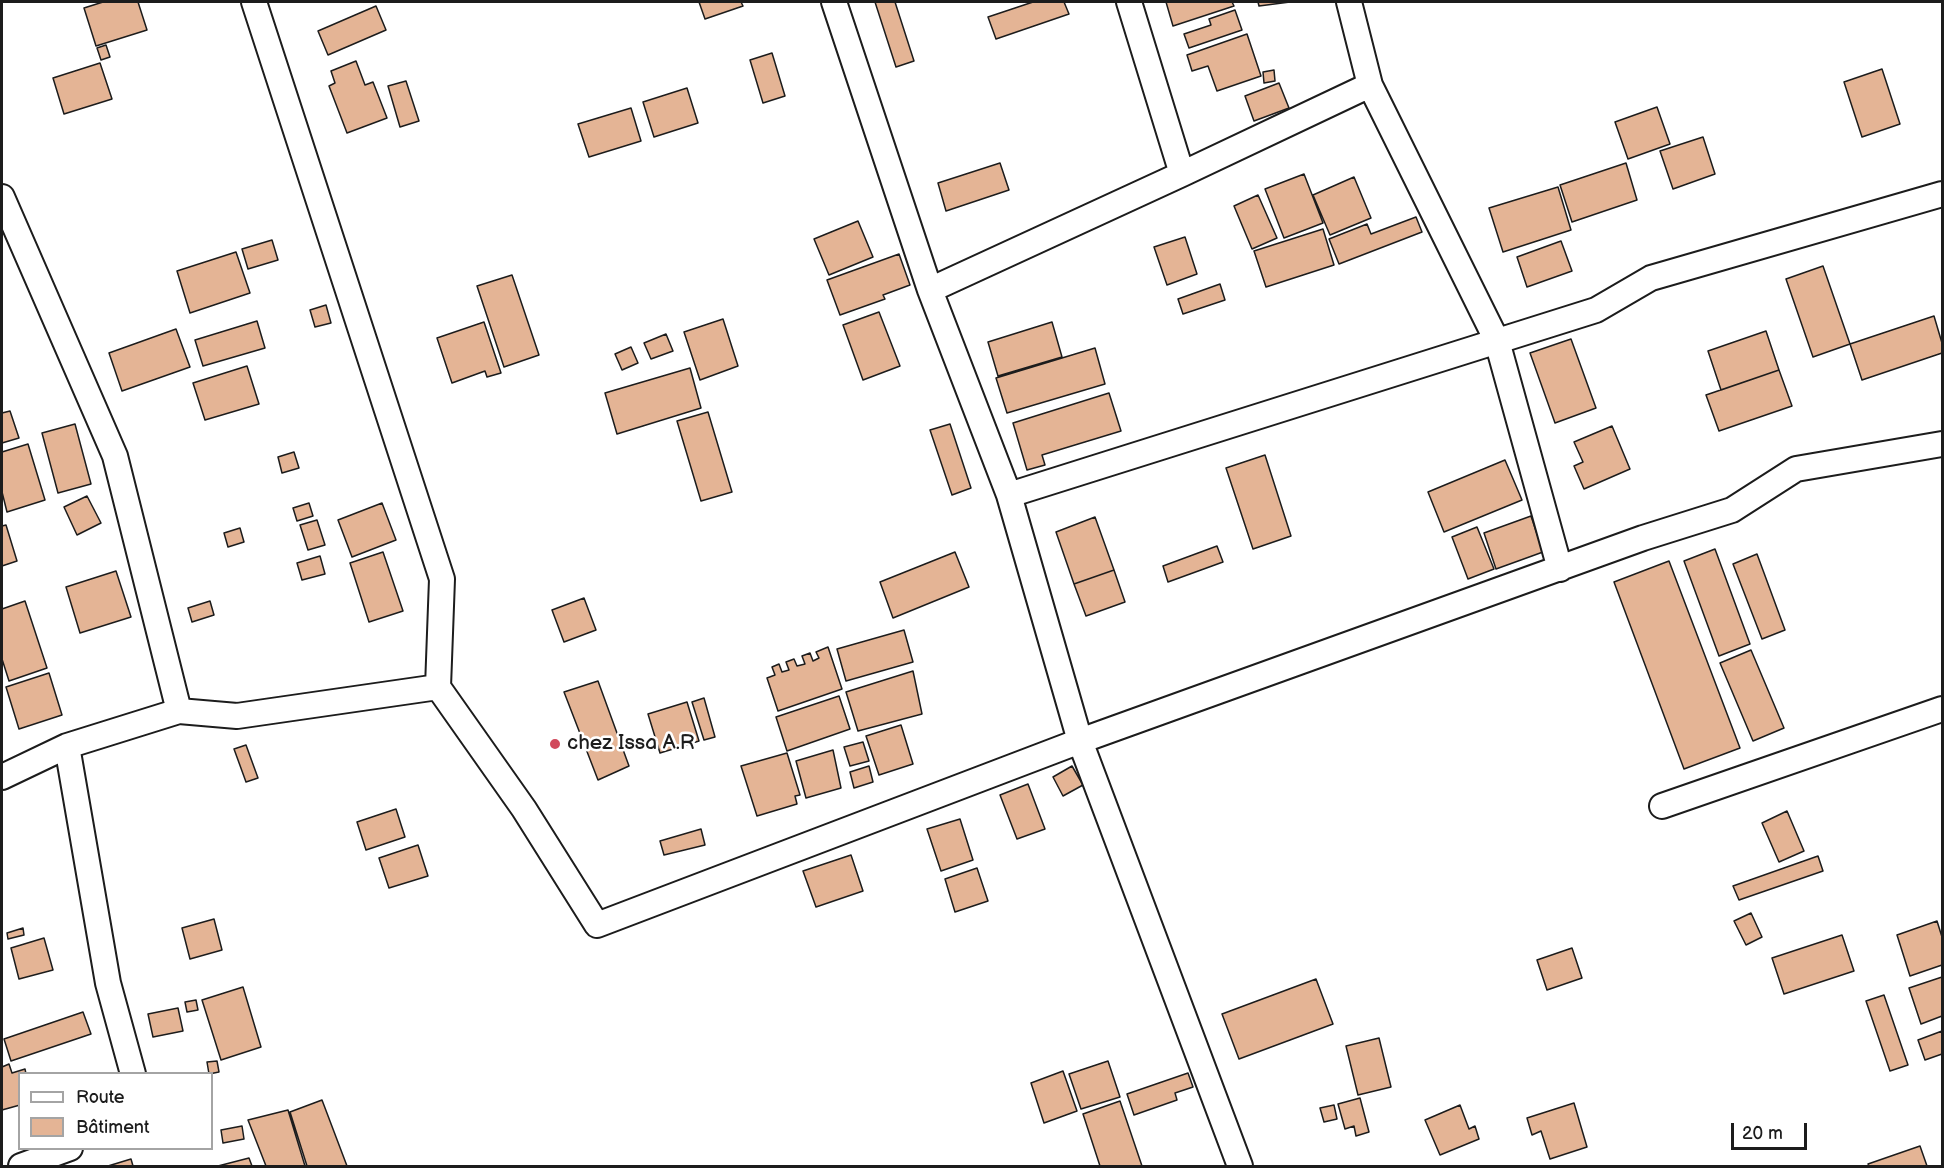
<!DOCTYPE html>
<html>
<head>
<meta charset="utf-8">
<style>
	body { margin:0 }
	#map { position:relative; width:1944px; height:1168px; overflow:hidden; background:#fff; font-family:"Balsamiq Sans",sans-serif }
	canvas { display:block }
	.frame { position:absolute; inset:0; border:3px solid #1c1c1c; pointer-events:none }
	.legend { position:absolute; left:18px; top:1072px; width:195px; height:78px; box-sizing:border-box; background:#fff; border:2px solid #a4a4a4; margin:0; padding:8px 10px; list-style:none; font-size:18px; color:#1c1c1c }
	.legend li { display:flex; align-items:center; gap:12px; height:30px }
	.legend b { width:30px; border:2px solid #a4a4a4 }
	.scale { position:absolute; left:1731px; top:1123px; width:76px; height:27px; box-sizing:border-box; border:3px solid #1c1c1c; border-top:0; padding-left:8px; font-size:18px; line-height:21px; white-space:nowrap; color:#1c1c1c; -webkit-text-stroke:4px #fff; paint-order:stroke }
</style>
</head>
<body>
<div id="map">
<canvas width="1944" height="1168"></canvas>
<div class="frame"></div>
<ul class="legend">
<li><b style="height:8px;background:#fff"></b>Route</li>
<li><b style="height:16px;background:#e4b495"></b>Bâtiment</li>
</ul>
<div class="scale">20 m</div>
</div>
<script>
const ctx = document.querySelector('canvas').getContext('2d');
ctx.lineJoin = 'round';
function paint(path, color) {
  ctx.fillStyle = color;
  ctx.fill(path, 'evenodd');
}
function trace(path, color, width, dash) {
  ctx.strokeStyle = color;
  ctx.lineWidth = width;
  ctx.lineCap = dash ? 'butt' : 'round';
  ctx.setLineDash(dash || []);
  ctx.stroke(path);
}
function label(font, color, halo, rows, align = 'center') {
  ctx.font = font + ' "Balsamiq Sans",sans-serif';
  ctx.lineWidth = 5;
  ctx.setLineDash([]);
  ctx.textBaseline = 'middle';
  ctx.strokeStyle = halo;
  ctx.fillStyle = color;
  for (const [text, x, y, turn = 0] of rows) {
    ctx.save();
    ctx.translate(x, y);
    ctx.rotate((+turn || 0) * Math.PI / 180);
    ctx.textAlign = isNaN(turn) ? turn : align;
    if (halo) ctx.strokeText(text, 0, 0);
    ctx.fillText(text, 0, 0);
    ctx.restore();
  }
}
const building = new Path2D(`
	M103 2H138L147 30 96 46 84 8Z
	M699 2H741L743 6 705 19Z
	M875 2H895L914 61 896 67Z
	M1033 2H1064L1069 14 996 39 988 17Z
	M1166 2H1232L1234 6 1173 26Z
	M1258 2H1290L1259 6Z
	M376 6 386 30 328 55 318 31Z
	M1235 10 1242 30 1189 48 1184 34 1211 25 1209 19Z
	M1247 34 1261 76 1217 91 1208 66 1192 71 1187 55Z
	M106 45 110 57 101 60 97 48Z
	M772 53 785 96 763 103 750 60Z
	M356 61 365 85 373 82 387 118 347 133 329 86 335 83 331 71Z
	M100 63 112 99 64 114 53 78Z
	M1882 69 1900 124 1862 137 1844 82Z
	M1274 70 1275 81 1264 83 1263 72Z
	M406 81 419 121 400 127 388 86Z
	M1279 83 1289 108 1254 121 1245 96Z
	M687 88 698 123 654 137 643 102Z
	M1657 107 1670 144 1628 159 1615 122Z
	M631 108 641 141 589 157 578 124Z
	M1703 137 1715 174 1673 189 1660 151Z
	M1000 163 1009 190 946 211 938 183Z
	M1626 163 1637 200 1572 222 1560 185Z
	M1304 174 1323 223 1284 238 1265 189Z
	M1354 177 1371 218 1330 235 1313 195Z
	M1558 187 1571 230 1503 252 1489 208Z
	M1258 195 1277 238 1252 249 1234 206Z
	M1416 217 1422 232 1339 264 1329 239 1367 224 1371 234Z
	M858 221 873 257 829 275 814 239Z
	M1323 229 1334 265 1266 287 1254 251Z
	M1185 237 1197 274 1167 285 1154 247Z
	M272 240 278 260 248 269 242 249Z
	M1561 241 1572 271 1527 287 1517 257Z
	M236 252 250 293 190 313 177 271Z
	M899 254 910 285 883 295 885 299 840 315 827 280Z
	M1823 266 1850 344 1813 357 1786 279Z
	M512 275 539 355 504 367 477 286Z
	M1220 284 1225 300 1183 314 1178 299Z
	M326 305 331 323 315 327 310 310Z
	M879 312 900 366 863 380 843 325Z
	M1934 316 1942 343V353L1862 380 1850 344Z
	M723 319 738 366 700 380 684 332Z
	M257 321 265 348 203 366 195 340Z
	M484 322 501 373 487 377 485 371 452 383 437 338Z
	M1052 322 1062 357 998 376 988 342Z
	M176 329 190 367 122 391 109 353Z
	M1766 331 1779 370 1721 390 1708 351Z
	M666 334 673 351 651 359 644 343Z
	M1571 339 1596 408 1555 423 1530 353Z
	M631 347 638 363 622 370 615 354Z
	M1095 348 1105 384 1007 413 996 378Z
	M247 366 259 404 205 420 193 383Z
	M690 368 701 408 617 434 605 393Z
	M1779 370 1792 406 1719 431 1706 395Z
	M1109 393 1121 431 1042 455 1045 465 1027 470 1013 423Z
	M10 411 19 438 2 443V413Z
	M708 412 732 492 701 501 677 421Z
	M75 424 91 484 58 493 42 433Z
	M950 424 971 488 952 495 930 430Z
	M1612 426 1630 469 1584 489 1574 466 1583 462 1574 442Z
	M28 444 45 500 7 512 2 492V452Z
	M294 452 299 468 282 473 278 457Z
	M1265 455 1291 536 1253 549 1226 468Z
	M1505 460 1522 500 1444 532 1428 492Z
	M87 496 101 523 77 535 64 507Z
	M309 503 313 516 297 521 293 508Z
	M382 503 396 540 352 557 338 520Z
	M1531 516 1543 552 1496 569 1484 533Z
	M1095 517 1114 570 1074 584 1056 532Z
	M317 520 325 545 308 550 300 525Z
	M6 525 17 561 2 566V526Z
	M1477 527 1494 569 1468 579 1452 537Z
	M240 528 244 542 228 547 224 533Z
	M1217 546 1223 562 1168 582 1163 566Z
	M1715 549 1750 644 1719 656 1684 561Z
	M383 552 403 611 369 622 350 563Z
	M955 552 969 587 893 618 880 582Z
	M1757 554 1785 630 1762 639 1733 564Z
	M320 556 325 574 302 580 297 563Z
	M1669 561 1740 748 1684 769 1614 582Z
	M1114 570 1125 602 1086 616 1074 584Z
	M116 571 131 617 80 633 66 587Z
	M584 598 596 630 564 642 552 610Z
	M25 601 47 668 9 681 2 659V609Z
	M210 601 214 615 192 622 188 608Z
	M904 630 913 662 846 681 837 649Z
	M828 647 842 689 778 711 767 678 775 675 772 667 779 664 782 672 789 670 786 662 794 659 797 666 805 664 802 656 810 653 813 661 819 658 816 652Z
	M1751 650 1784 728 1753 741 1720 663Z
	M913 671 922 714 858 731 846 692Z
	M49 673 62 715 19 729 6 687Z
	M598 681 629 766 598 780 564 692Z
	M839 696 850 729 787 751 776 717Z
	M704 698 715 737 704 740 692 702Z
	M687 702 699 741 660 753 648 714Z
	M901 725 913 764 879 775 866 736Z
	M863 742 869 761 850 766 844 747Z
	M246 745 258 778 246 782 234 749Z
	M833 750 841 788 806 798 796 761Z
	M787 753 800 795 795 796 797 804 757 816 741 766Z
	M869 766 873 782 854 788 850 772Z
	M1072 766 1083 785 1063 796 1053 777Z
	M1028 784 1045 829 1017 839 1000 795Z
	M396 809 405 837 366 850 357 822Z
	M1787 811 1804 851 1779 862 1762 823Z
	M960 819 973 860 941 871 927 829Z
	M701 829 705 845 664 855 660 841Z
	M418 845 428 876 389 888 379 858Z
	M851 855 863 891 816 907 803 871Z
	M1818 856 1823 871 1739 900 1733 886Z
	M977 868 988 901 955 912 945 879Z
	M1751 913 1762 937 1746 945 1734 921Z
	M214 919 222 950 190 959 182 928Z
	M1937 921 1942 937V965L1910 976 1897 935Z
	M23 928 24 935 8 939 7 933Z
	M1842 935 1854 971 1784 994 1772 958Z
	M44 938 53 970 19 979 11 948Z
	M1572 948 1582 978 1547 990 1537 960Z
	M1942 977V1016L1921 1024 1909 988Z
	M1316 979 1333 1024 1239 1059 1222 1014Z
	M243 987 261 1047 221 1060 202 1000Z
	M1884 995 1908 1065 1890 1071 1866 1001Z
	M196 1000 198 1010 187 1012 185 1002Z
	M178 1008 183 1031 153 1037 148 1014Z
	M83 1012 91 1034 11 1061 4 1039Z
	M1942 1031V1054L1925 1060 1918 1040Z
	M1379 1038 1391 1087 1358 1095 1346 1046Z
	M217 1061 219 1072 209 1074 207 1062Z
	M1108 1061 1120 1097 1081 1109 1069 1074Z
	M9 1064 12 1073 25 1069 26 1074H20V1105L2 1110V1067Z
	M1063 1071 1077 1111 1044 1123 1031 1083Z
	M1188 1073 1193 1087 1175 1093 1177 1100 1134 1115 1127 1094Z
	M1360 1098 1369 1132 1356 1136 1354 1126 1345 1129 1338 1104Z
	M322 1100 347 1166H307L290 1112Z
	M1120 1101 1142 1166H1100L1083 1114Z
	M1574 1103 1587 1147 1550 1159 1541 1131 1532 1135 1527 1118Z
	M1334 1105 1337 1119 1324 1122 1320 1108Z
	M1460 1105 1469 1129 1475 1126 1479 1139 1440 1155 1425 1120Z
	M288 1110 305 1166H266L248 1120Z
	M242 1126 244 1139 223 1143 221 1130Z
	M1920 1146 1927 1166H1869L1868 1164Z
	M249 1158 252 1166H218Z
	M131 1159 133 1166H108Z`);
const street = new Path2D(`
	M254 2 442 579 438 687 524 809 597 925 1080 741 1240 1166
	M834 2 930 290 1009 495 1080 741 1643 538 1732 510 1796 469 1942 444
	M1129 2 1182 174
	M1349 2 1370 85 1497 341 1560 569
	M2 197 115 456 179 711
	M930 290 1182 174 1370 85
	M1009 495 1596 310 1651 278 1942 194
	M67 746 108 983 133 1074
	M2 777 67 746 179 711 237 716 438 687
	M1662 806 1942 709
	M21 1166 70 1148`);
const markers = [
	[555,744,6,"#d1495b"]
];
const poiNames = [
	["chez Issa A.R",567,744]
];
paint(building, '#e4b495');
trace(building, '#1c1c1c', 1.5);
trace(street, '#1c1c1c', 28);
trace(street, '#fff', 24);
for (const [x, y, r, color] of markers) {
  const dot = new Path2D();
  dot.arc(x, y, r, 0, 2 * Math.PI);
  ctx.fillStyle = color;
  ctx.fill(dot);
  trace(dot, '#fff', 2);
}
label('21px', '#1c1c1c', '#fff', poiNames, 'left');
</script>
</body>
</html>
